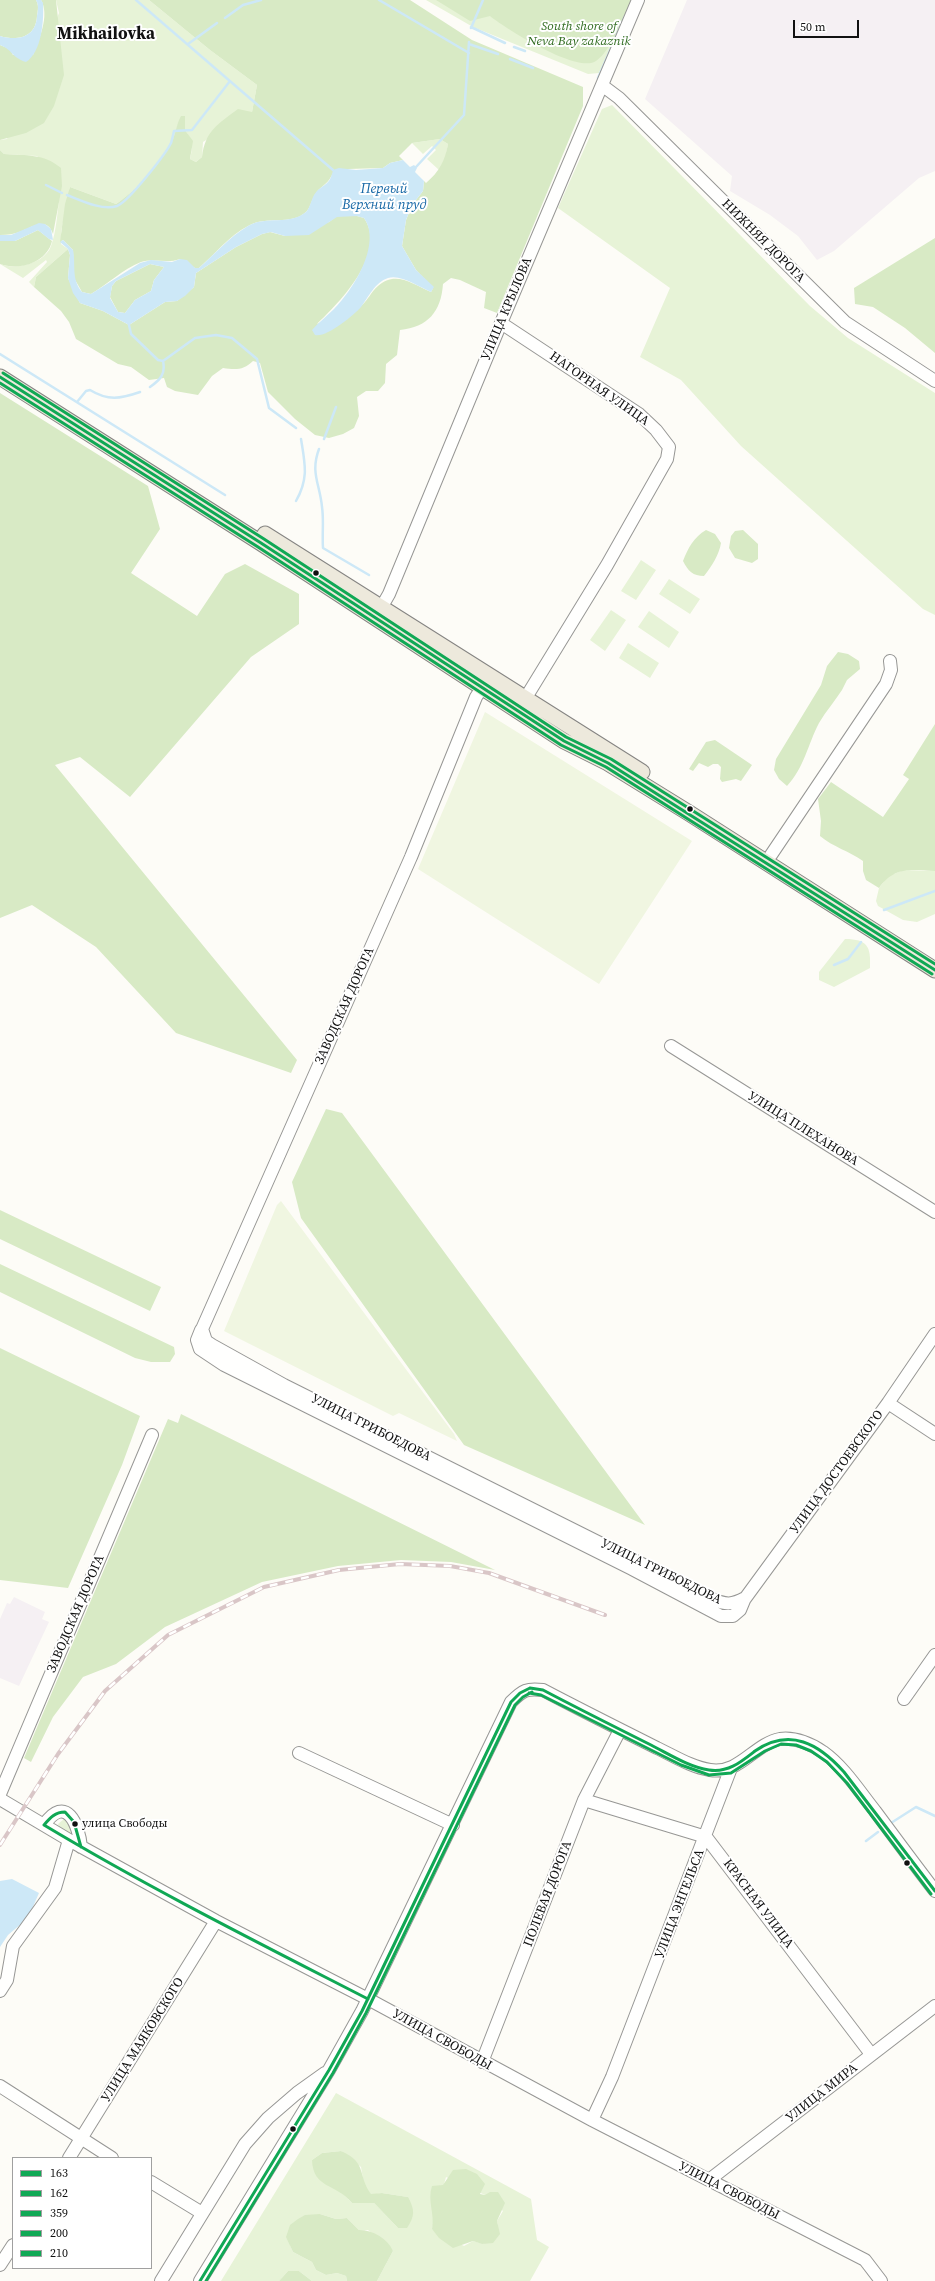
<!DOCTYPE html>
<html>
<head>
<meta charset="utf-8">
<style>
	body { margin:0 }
	#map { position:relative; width:935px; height:2281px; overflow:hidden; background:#fdfcf7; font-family:"Source Serif 4",serif }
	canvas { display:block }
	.legend { position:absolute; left:12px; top:2157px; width:140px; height:112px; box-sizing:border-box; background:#fff; border:1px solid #a0a0a0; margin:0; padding:5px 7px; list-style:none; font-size:12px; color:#111 }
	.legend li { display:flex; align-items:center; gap:8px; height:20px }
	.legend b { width:20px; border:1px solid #a0a0a0 }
	.scale { position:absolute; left:793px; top:20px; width:66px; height:18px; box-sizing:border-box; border:2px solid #111; border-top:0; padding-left:5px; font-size:12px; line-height:14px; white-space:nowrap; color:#111; -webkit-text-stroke:3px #fff; paint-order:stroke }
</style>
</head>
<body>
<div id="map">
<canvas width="935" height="2281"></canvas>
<ul class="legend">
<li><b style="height:5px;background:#10a855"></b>163</li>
<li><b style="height:5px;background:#10a855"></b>162</li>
<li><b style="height:5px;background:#10a855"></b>359</li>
<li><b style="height:5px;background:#10a855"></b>200</li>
<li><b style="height:5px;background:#10a855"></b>210</li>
</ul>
<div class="scale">50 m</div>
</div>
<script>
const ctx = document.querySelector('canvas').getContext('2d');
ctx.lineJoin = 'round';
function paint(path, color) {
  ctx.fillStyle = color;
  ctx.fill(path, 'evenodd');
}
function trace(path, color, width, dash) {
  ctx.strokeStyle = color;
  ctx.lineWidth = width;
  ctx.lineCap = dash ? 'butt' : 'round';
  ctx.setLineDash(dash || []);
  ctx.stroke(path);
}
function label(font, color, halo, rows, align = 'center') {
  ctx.font = font + ' "Source Serif 4",serif';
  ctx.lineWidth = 4;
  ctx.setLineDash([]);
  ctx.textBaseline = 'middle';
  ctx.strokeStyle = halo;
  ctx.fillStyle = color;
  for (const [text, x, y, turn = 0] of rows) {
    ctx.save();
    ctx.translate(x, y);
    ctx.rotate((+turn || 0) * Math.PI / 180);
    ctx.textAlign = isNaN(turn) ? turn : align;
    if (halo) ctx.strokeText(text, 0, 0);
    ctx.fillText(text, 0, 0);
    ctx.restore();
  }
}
const industrial = new Path2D(`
	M687 0H935V171L919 178 834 251 817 260 798 236 770 215 730 191 732 176 645 99Z
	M14 1597 45 1612 42 1619 49 1622 19 1686 0 1678V1619L7 1603 10 1604Z`);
const green = new Path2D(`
	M56 0H149L210 50 257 85 252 112 203 142 202 157 196 162 190 159C193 149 192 138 185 130V116C176 123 177 130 173 140 163 161 135 192 116 204L70 187 61 232V244L68 249 36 277 34 287 29 282 47 262 46 260 23 278 0 264C8 267 16 267 24 265 35 263 47 257 51 246 57 231 59 198 61 179L37 156 4 154 0 150V140L7 139 59 13Z
	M426 0H631L599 73 588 74 473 27Z
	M612 105 810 306 848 338 935 393V615L923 609 741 446 681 380 640 357 670 288 558 208 602 109Z
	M440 139 448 144 445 160 439 170 427 159 436 150 432 146 423 154 412 143Z
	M641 560 656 570 636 600 621 591Z
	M669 579 700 599 690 614 659 594Z
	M611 610 626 620 605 651 590 640Z
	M649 611 679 632 669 648 638 627Z
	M628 643 659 663 650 678 619 658Z
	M904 870 935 871V914L917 922 903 920 878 906 876 901 879 888 888 876Z
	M845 939C868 939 871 947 870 968L834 987 819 980V972Z
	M64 1819 68 1821 75 1836 59 1827 58 1824Z
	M336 2093 531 2199 537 2240 549 2247 530 2281H377L393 2251 368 2230H359L347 2218 336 2219 320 2214 290 2245 293 2252 312 2262 316 2270 326 2275 337 2273 346 2276 347 2281H312L299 2271H288L279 2281H221ZM341 2151 361 2167 364 2185 371 2195 382 2193 408 2197 398 2228 374 2203H352L312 2160 322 2153ZM446 2177 485 2195 503 2211 497 2221 499 2234 483 2244 473 2241 464 2246 432 2229Z`);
const forest = new Path2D(`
	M0 0H36C39 5 38 10 37 16 36 38 17 41 0 36Z
	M41 0H56L64 75 54 106 44 123 26 133 0 140V45L10 49 13 55H33C39 39 50 16 41 0Z
	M149 0H410L472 40 583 87V106L497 313 484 308 486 292 460 280 451 278 443 284C441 312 428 327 400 330L397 355 386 364 385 383 378 391H366L357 397 359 416 354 428 343 434 329 438 315 435 295 419 268 392 260 363 253 361C244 370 236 370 223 368L212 376 198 395 175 391 167 387 164 378 149 380 131 367 118 364 76 339 69 322 61 311 34 287 36 277 68 249 70 255 68 278 80 303 103 311 129 325 165 302 177 301 194 287 196 273 236 247 262 234 270 232 285 236 329 222 337 216H357L364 218C388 253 340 302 317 324 327 320 355 313 362 305 368 300 371 292 378 286 395 270 413 284 431 292L433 288 416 270 402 246 406 220 412 205 423 191 424 181 426 183C439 172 445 161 448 144L440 139 412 143 399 156 403 160 390 163 383 168 348 169 332 175C327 185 322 185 316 193 312 198 311 207 306 212 291 226 267 215 248 226 229 236 215 254 199 268H195L180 259C167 264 154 258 141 262 123 269 108 284 91 294L82 292 74 278 73 250 63 240 60 242 65 204 70 187 116 204C135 192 164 160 173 139 176 131 177 123 181 116H185V130L193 141 190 159 196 162 202 157C205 131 218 124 238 109L252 112 257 85 210 50Z
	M436 0H631C624 16 611 51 596 61 578 74 506 29 490 16L470 21Z
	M0 150 4 154C27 156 43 153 61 168L62 186 53 234C47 217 34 226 22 231 14 234 8 235 0 235Z
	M38 230 52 241C47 263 19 271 0 264V241H15Z
	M935 238V353L905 328 873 307 855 304 854 288Z
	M150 264 164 267 154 280 151 291 135 300 125 313 118 312 110 297 112 286 116 281Z
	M0 393 148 486 160 529 131 573 197 616 225 574 245 564 299 594V624L251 657 130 797 80 757 55 765 297 1060 291 1073 176 1033 96 947 32 905 0 918Z
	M706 530 715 534 721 543C719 555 712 566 704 576 693 576 688 571 683 561 688 548 694 537 706 530Z
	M743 530 758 544V559L752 563 735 558 729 548 731 536 735 531Z
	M838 652 848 654 859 661 860 669 847 680 842 690C835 701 826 711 819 723 808 744 804 768 787 786L779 779 774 770 776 759 821 685 827 666Z
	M935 724V871C910 870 895 866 879 888L866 880 863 871V861C849 851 833 847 820 836L821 821 818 799 831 782 883 817 909 779 903 775Z
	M715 740 752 765 741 781 736 779 722 782 720 779 721 767 718 764H713L708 767 699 763 693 771 689 769 706 742Z
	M326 1109 342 1113 645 1525 464 1445 301 1218 292 1182Z
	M0 1210 161 1287 150 1311 0 1239Z
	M0 1264 174 1347 175 1354 170 1362H151L135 1358 0 1292Z
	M0 1348 140 1416 122 1465 68 1588 0 1580Z
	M181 1414 495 1570 451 1562 401 1560 338 1566 262 1582 165 1627 116 1664 83 1677 53 1717 31 1762 24 1758 168 1419 178 1423Z
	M341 2151C368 2163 357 2175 371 2194L382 2193 408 2197C415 2210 415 2216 407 2228H398L374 2203H352C336 2183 313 2189 312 2160L322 2153Z
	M466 2169 477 2174 485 2184 480 2194 485 2195 490 2192H498L505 2203 497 2221 500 2234 493 2243 482 2244 473 2241 453 2248 439 2238 432 2229C435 2214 427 2201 432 2186L443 2185 453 2170Z
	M320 2214 336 2219 347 2218 359 2230C373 2230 387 2238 393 2251L377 2281H347L346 2276 337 2273 326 2275 316 2270 312 2262 293 2252 286 2237 290 2225 298 2219 305 2215Z
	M288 2271H299L312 2281H279Z`);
const pitch = new Path2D(`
	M485 712 692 841 599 984 418 869Z
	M281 1201 454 1434 457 1441 399 1413 393 1416 224 1331 277 1205Z`);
const water = new Path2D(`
	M36 0H41L43 3C44 20 42 52 26 62 12 58 13 50 0 45V36C17 41 36 38 37 16 38 10 39 5 36 0Z
	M403 160 410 167 414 165 417 168 415 172 424 181 423 191 412 205 406 220 402 246 416 270 434 287 431 292C419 287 401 274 388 278 375 282 368 298 361 307 353 316 326 338 315 335L312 330C319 322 327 316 334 309 353 290 382 244 364 218L357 216 337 217 309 235 285 236 271 232 262 234 236 247 196 273 194 287 185 296 177 301 165 302 129 325 103 311 80 303 73 293 68 278 70 255 68 249 60 242 63 240 73 250C76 265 71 279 82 292L91 294 140 263 151 260 172 262 180 259 187 260 195 268H199C215 254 229 237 248 226 267 215 289 226 306 212 311 207 311 197 317 191 326 183 330 184 333 170L339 168 356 170 383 168 390 163ZM150 264 164 267 154 280 151 291 135 300 125 313 118 312 110 298 112 286 116 281Z
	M39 223 45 224 51 229 53 240 49 239 38 230 15 241H0V235H11Z
	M12 1879 39 1893 28 1918 8 1935 0 1947V1881Z`);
const stream = new Path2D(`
	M136 0 333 170
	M379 0 469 53
	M225 18 243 5 261 0
	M471 27 505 43
	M471 28 483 0
	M188 44 217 23
	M469 44 498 54
	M514 47 525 51
	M510 59 533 68
	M598 78 625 16
	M416 167 464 115 469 42
	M46 185 62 193
	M67 195C80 200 102 211 117 206 128 202 165 155 171 143 172 140 173 135 174 131L192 130 230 81
	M129 325 131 334 158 360 163 361 195 338 216 335 232 338 257 359 269 408 296 428
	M0 354 225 495
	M150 387C160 380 166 374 163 361
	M77 402 86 391 90 390C108 401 120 399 140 392
	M324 439 336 407
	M319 449C310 473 320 484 322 507 324 520 322 534 323 548L369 575
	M296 501C309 478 305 464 301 439
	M884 910 935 891
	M834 965 848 959 861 942
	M891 1823 916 1807 935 1816
	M866 1841 878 1832`);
const minor = new Path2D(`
	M603 86 619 98 845 322 935 381
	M501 323 639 414 656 430 669 447 667 459 607 565 525 699
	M377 615 389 594 501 323 638 0
	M771 855 886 684 891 670 890 661
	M671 1046 935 1212
	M202 1329 206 1341 212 1345 284 1385 712 1599C726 1605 732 1605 745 1598
	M201 1330 197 1340 200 1349 224 1365 632 1569 721 1616H733L740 1610 745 1598
	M200 1337 202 1329 411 857 476 697 487 680
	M888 1403 935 1434
	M741 1604 888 1403 935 1334
	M904 1699 935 1655
	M299 1753 453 1825
	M0 1794 152 1435
	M0 1799 69 1840 216 1921 368 1999 592 2120 865 2260 881 2281
	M584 1800 706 1837 871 2054
	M44 1825C66 1793 79 1825 81 1847
	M0 1991 7 1980 13 1946 55 1888 69 1840
	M482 2062 584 1800 620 1730
	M0 2086 112 2158
	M592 2120 612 2077 731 1768
	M69 2158 216 1921
	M709 2180 935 2006
	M151 2182 202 2213
	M0 2265 13 2245
	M161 2281 245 2144 268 2118 297 2093 325 2073
	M200 2281 329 2070 362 2011 511 1702C523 1690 527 1688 543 1690 581 1710 619 1729 657 1748 674 1756 691 1767 710 1770 739 1775 754 1744 780 1739 795 1737 811 1744 823 1752 844 1767 859 1791 875 1811 895 1838 915 1865 935 1891`);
const major = new Path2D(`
	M0 377 261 543 564 741 608 763 689 813 935 970
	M265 534 642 772`);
const rail = new Path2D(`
	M0 1845 58 1754 105 1691 168 1635 264 1587 339 1570 400 1564 450 1566 489 1573 605 1615`);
const bus1 = new Path2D(`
	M530 1688 543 1690C579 1709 615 1727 651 1745 669 1754 689 1767 709 1770 728 1773 741 1762 755 1751 790 1727 819 1744 844 1772L935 1891
	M81 1847 74 1822 65 1812C55 1812 50 1818 44 1825 149 1888 259 1943 368 1999
	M200 2281 329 2070 362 2011 511 1702 520 1693 530 1688`);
const bus2 = new Path2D(`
	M529 1693 541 1695 681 1765 709 1775 731 1773 765 1751 781 1744 796 1745 811 1751 827 1762 847 1783 931 1894
	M206 2281 333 2073 366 2013 515 1705 523 1697 532 1692`);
const bus3 = new Path2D(`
	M0 377 261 543 564 741 608 763 935 970`);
const bus4 = new Path2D(`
	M0 383 258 547 561 745 606 767 932 974`);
const bus5 = new Path2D(`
	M3 373 264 539 566 737 611 759 935 964`);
const markers = [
	[316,573,3.5,"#111"],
	[690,809,3.5,"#111"],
	[75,1824,3.5,"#111"],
	[907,1863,3.5,"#111"],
	[293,2129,3.5,"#111"]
];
const busNames = [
	["улица Свободы",82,1824]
];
const parkNames = [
	["South shore of",579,27],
	["Neva Bay zakaznik",579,42]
];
const streetNames = [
	["НИЖНЯЯ ДОРОГА",763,241,45],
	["УЛИЦА КРЫЛОВА",507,309,-67],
	["НАГОРНАЯ УЛИЦА",599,389,35],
	["ЗАВОДСКАЯ ДОРОГА",345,1006,-66],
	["УЛИЦА ПЛЕХАНОВА",803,1129,32],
	["УЛИЦА ГРИБОЕДОВА",371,1428,27],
	["УЛИЦА ДОСТОЕВСКОГО",837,1472,-54],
	["УЛИЦА ГРИБОЕДОВА",661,1572,26],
	["ЗАВОДСКАЯ ДОРОГА",76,1614,-67],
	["ПОЛЕВАЯ ДОРОГА",548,1894,-69],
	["УЛИЦА ЭНГЕЛЬСА",680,1904,-69],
	["КРАСНАЯ УЛИЦА",758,1904,53],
	["УЛИЦА МАЯКОВСКОГО",143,2040,-58],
	["УЛИЦА СВОБОДЫ",442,2040,29],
	["УЛИЦА МИРА",822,2093,-38],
	["УЛИЦА СВОБОДЫ",729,2191,27]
];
const waterNames = [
	["Первый",384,189],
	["Верхний пруд",384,205]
];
const districtNames = [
	["Mikhailovka",106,35]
];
paint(industrial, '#f5f0f3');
paint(green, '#e7f3d7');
paint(forest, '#d8eac5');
paint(pitch, '#f0f6e1');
paint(water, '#cde8f7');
trace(stream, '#cde8f7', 2.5);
trace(minor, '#979795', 14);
trace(major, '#858482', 17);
trace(minor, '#fffffe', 12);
trace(major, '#ede9dc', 15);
trace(rail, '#d9c6c7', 4);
trace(rail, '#fff', 2.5, [8]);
trace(bus1, '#10a855', 3);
trace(bus2, '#10a855', 3);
trace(bus3, '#10a855', 3);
trace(bus4, '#10a855', 3);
trace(bus5, '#10a855', 3);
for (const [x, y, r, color] of markers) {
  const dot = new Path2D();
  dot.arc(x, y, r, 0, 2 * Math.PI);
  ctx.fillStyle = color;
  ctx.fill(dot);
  trace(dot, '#fff', 1.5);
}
label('12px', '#111', '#fff', busNames, 'left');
label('italic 13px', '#2f6b1f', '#fff', parkNames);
label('13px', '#111', '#fff', streetNames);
label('italic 14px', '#1768a6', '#fff', waterNames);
label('bold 17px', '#111', '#fff', districtNames);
</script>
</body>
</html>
